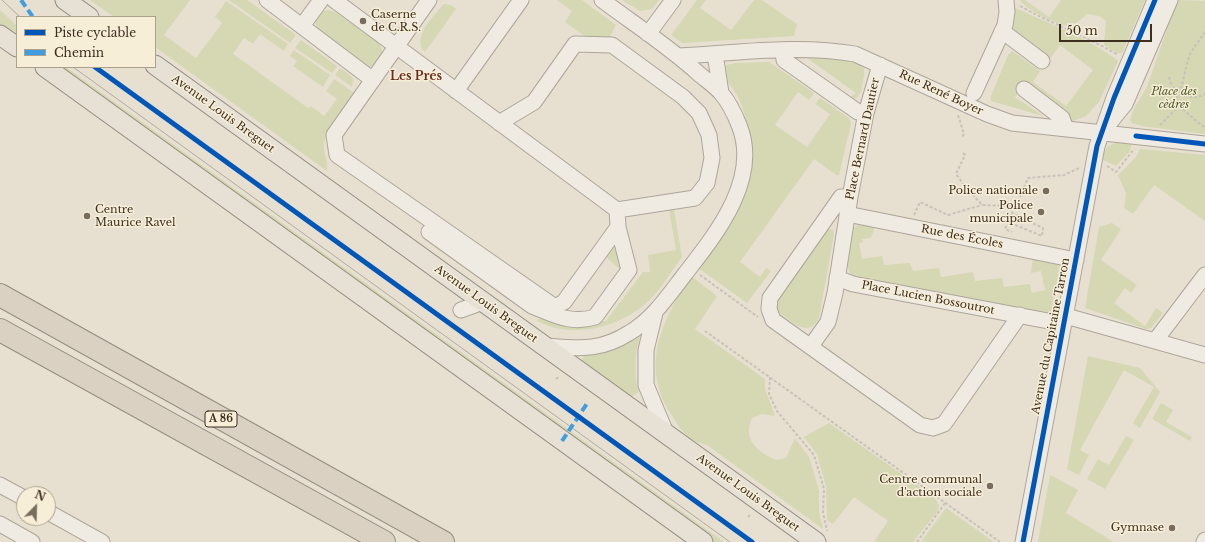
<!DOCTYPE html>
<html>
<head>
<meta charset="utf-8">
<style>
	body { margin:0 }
	#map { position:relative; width:1205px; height:542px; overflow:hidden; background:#e7e0d1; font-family:"Libre Baskerville",serif }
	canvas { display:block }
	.legend { position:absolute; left:16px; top:16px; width:140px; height:52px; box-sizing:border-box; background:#f7eed8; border:1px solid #ada18e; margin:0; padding:5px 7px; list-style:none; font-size:12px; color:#3d2e20 }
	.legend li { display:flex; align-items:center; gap:8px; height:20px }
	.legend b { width:20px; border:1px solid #ada18e }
	.north { position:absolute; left:16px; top:486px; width:40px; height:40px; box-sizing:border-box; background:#f7eed8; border:1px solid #ada18e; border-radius:50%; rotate:23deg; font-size:11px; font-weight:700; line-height:16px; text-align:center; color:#3d2e20 }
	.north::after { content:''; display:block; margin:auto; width:14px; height:18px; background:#786c5e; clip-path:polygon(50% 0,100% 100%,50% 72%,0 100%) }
	.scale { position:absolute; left:1059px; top:24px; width:93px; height:18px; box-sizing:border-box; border:2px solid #3d2e20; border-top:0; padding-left:5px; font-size:12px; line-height:14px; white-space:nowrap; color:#3d2e20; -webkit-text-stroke:3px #f7eed8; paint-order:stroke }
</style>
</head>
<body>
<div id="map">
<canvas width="1205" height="542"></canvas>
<ul class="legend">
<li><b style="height:5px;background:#0057b8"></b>Piste cyclable</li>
<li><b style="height:5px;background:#3f9de0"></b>Chemin</li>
</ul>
<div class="north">N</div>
<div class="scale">50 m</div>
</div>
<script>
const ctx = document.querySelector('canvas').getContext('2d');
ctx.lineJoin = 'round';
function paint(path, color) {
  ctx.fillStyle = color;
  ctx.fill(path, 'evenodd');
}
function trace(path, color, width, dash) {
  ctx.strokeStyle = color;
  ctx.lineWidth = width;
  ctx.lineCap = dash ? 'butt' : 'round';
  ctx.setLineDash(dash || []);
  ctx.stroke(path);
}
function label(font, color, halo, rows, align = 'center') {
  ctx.font = font + ' "Libre Baskerville",serif';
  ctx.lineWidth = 3;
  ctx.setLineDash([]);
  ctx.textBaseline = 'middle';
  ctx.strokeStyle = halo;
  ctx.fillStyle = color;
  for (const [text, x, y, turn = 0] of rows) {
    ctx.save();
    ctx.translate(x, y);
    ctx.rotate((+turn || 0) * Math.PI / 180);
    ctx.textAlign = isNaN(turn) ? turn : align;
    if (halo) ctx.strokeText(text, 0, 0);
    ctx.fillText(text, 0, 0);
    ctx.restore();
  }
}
const green = new Path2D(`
	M90 0H190L164 35 196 58 222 23 215 17 226 1 288 44 284 51 260 34 253 44 244 38 233 54 308 108 311 106 324 116 337 99 326 91 334 79 356 94C345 108 327 126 324 144 323 153 329 162 327 171L155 47V17H114Z
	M229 0H247L296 35 290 43Z
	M557 0H582L616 25 609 38 589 39 565 22 572 11Z
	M622 0H659L652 9 640 11Z
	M697 0H706L700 8 731 30 754 0H762L797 24 794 36 682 43 671 35Z
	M1020 0H1025L1049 17 1061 0H1145L1122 53H1117L1104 45 1106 21 1099 16 1088 14C1083 17 1075 25 1070 26 1061 27 1023 8 1020 0Z
	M1177 0 1205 1V134L1142 126 1132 123 1130 120C1133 107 1143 96 1148 84Z
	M444 4 451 5 456 9 425 52C410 39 434 15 444 4Z
	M1014 7C1047 23 1089 38 1118 61L1099 102 1086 116 1073 121 1055 118 1020 91 1015 97 1043 116 991 101V96L1008 55 1012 51 1040 71 1033 82 1066 106 1093 70 1060 45 1049 60 1011 32Z
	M0 10 17 26V40L0 28Z
	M327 10 335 12 378 42C385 52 383 56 377 66L370 67 362 64 317 28 315 22C318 15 320 12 327 10Z
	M301 40 337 66 332 73 295 48Z
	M294 50 330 75 323 87 293 66 297 61 290 56Z
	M819 57C829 58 860 59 864 69 865 74 863 81 862 85 862 92 859 97 853 100L849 98 856 93 807 58Z
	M769 62 814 93 809 100 798 92 775 125 807 147 830 114 815 104 820 98 849 118 851 124 839 175H836L814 159 740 262 760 277 766 268 771 271 747 303 697 267C719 238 745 209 751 172 754 157 750 140 747 126 744 109 738 91 725 80L726 65 736 63Z
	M54 67H66L724 542H714Z
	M340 68 349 74 353 79 352 87 335 75Z
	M1132 141 1130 151 1116 166 1101 159C1105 142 1117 142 1132 141Z
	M1140 149 1205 155V221L1154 185 1133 214 1124 208 1126 194 1118 175 1136 157Z
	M668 204H673L682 257C670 273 659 293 643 306 615 328 569 340 536 320L544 318 595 322 606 321 643 272H650L648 255 676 250Z
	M1112 223 1121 229 1101 260 1137 285 1131 293 1125 288 1114 303 1145 326 1156 308 1163 313 1151 328 1146 329 1085 308 1099 227Z
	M861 224 875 226 871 238 862 239 863 242 859 243 862 259 882 256 884 265 910 263 913 271 939 268 941 277 973 272 975 281 1002 278 1004 287 1030 284 1032 293 1045 290 1041 271 1031 273 1033 257 1060 263 1051 313 856 277 850 273C845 265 848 241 851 231 853 227 857 225 861 224Z
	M827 228 833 230 834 234 819 318C808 340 790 320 777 311L776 308 777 300Z
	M615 244 622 271 606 257Z
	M691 276 717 296 695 329 765 379V389L775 416 762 414 752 418C742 440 758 452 776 460L786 458 795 438 809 457 819 490V512L823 529 707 445C687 440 683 433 673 417 639 367 661 322 691 276Z
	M638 334 640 336C635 354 633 374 639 392L631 397 581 362 584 354Z
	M1088 356 1140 368 1160 392 1140 428 1133 423 1154 387 1124 370 1080 450 1089 455 1079 475 1067 469Z
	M1161 403 1173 410 1166 422 1192 437 1190 441 1152 419Z
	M829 423 934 497 939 505 937 512 913 542H874L888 521 854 497 833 524 827 520 826 487 817 454 804 437Z
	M1126 436 1134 440 1105 489 1087 479 1098 459 1109 465Z
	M1050 475 1078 490 1066 513 1114 542H1038Z
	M946 508 994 542H921Z`);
const path = new Path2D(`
	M1020 6C1052 24 1086 36 1118 55
	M1169 77C1172 94 1189 102 1205 94
	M1179 106 1201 125 1205 127
	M958 115 964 134 962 137
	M1160 125 1179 106 1177 95 1182 85 1187 63 1191 52 1205 32
	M963 153 965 155 956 174 963 184 982 205 1016 206 1012 213 1043 228 1042 236 1008 222 1005 229 1012 232
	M1107 166 1116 172 1134 149
	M1016 206 1028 178 1064 175 1079 168
	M914 215 920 202 948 215 982 205
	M1008 222 1012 213
	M700 275 758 317
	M705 331 1000 542
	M770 377 769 394 777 411 814 455 824 489 823 512 827 531
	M556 379 560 376
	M748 517 751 514
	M917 542 945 503`);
const minor = new Path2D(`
	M267 0 373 80
	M334 0C428 70 522 140 617 210L695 198 707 183 712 158 709 135 699 113 683 97 612 45 575 44 534 102 499 123
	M429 0 334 135 337 155 555 307 564 302 618 227 617 210
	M302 26 321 0
	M1002 31 1042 61
	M648 34 673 0
	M783 51 784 60 858 112 866 113
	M715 54 721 93
	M679 56C737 53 798 44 855 54L987 114 1012 123 1205 144
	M1024 89 1062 118 1066 129
	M456 91 521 0
	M974 93 1005 25 1007 12 1006 0
	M1108 125 1125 104 1170 0
	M850 197H841L770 298 769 309 773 320 920 425 933 428 944 424 1020 315
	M847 214 1076 260
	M429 232 532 306 542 310 555 307
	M837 278 853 284 1064 324
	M461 310 483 302
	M542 310C560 318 576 323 595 317L629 270 618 227
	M655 313 646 350V385L666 433
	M1066 316 1205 355
	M1155 341 1205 275
	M545 346C578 348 599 352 629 333 653 319 668 296 685 274 716 234 761 179 739 125 735 115 728 101 721 93 715 86 706 80 698 73 668 46 634 24 602 0
	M811 346 828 322 835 293 850 197 866 113 880 65
	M0 485 24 498
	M48 512 102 542
	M0 524 32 542
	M1023 542 1097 146 1114 98 1155 0
	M1204 542 1205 540`);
const major = new Path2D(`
	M65 0 89 17
	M0 35 17 47
	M155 65 816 542
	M45 67 703 542`);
const highway = new Path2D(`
	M0 295 443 542
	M0 330 384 542`);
const tram = new Path2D(`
	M2 0 20 17
	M73 67 730 542`);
const quiet = new Path2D(`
	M21 0 33 17
	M562 441 588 402`);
const cycleway = new Path2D(`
	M95 67 752 542
	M1136 136 1205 144
	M1023 542 1097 146 1114 98 1155 0`);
const markers = [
	[363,21,4,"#786c5e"],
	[1046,191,4,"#786c5e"],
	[1041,212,4,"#786c5e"],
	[87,216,4,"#786c5e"],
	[990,486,4,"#786c5e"],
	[1172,528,4,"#786c5e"]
];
const shields = [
	[221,419,32]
];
const shieldNames = [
	["A 86",221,419]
];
const poiNames = [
	["Caserne",371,15,"left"],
	["de C.R.S.",371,28,"left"],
	["Police nationale",1038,191],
	["Police",1033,206],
	["municipale",1033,219],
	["Centre",95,210,"left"],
	["Maurice Ravel",95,223,"left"],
	["Centre communal",982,480],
	["d'action sociale",982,493],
	["Gymnase",1164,528]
];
const parkNames = [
	["Place des",1174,92],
	["cèdres",1174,105]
];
const streetNames = [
	["Rue René Boyer",941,93,25],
	["Avenue Louis Breguet",223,114,36],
	["Place Bernard Dautier",863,139,-78],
	["Rue des Écoles",962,237,11],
	["Place Lucien Bossoutrot",928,298,11],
	["Avenue Louis Breguet",486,304,36],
	["Avenue du Capitaine Tarron",1051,336,-79],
	["Avenue Louis Breguet",748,493,36]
];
const neighbourhoodNames = [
	["Les Prés",416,77]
];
paint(green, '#d6d7b3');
trace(minor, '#ada599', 17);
trace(major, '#928b80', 21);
trace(highway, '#928b80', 24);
trace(path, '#c8c2b9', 2, [3, 2]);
trace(minor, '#efebe3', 15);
trace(major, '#e6e1d4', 19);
trace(highway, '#dad1c2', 22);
trace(tram, '#afaaa2', 1);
trace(quiet, '#3f9de0', 4, [8, 4]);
trace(cycleway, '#0057b8', 5);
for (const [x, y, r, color] of markers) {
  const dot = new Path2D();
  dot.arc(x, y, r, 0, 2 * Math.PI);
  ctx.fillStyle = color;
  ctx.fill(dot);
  trace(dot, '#f7eed8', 1.5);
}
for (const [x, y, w] of shields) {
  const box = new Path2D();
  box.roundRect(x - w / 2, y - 8, w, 16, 3);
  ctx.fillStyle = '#f7eed8';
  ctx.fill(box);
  trace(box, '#3d2e20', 1);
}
label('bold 10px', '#3d2e20', null, shieldNames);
label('11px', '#3d2e20', '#f7eed8', poiNames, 'right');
label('italic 11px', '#4d5a26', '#f7eed8', parkNames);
label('11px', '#3d2e20', '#f7eed8', streetNames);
label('bold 12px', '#6b2e1e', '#f7eed8', neighbourhoodNames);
</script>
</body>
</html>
